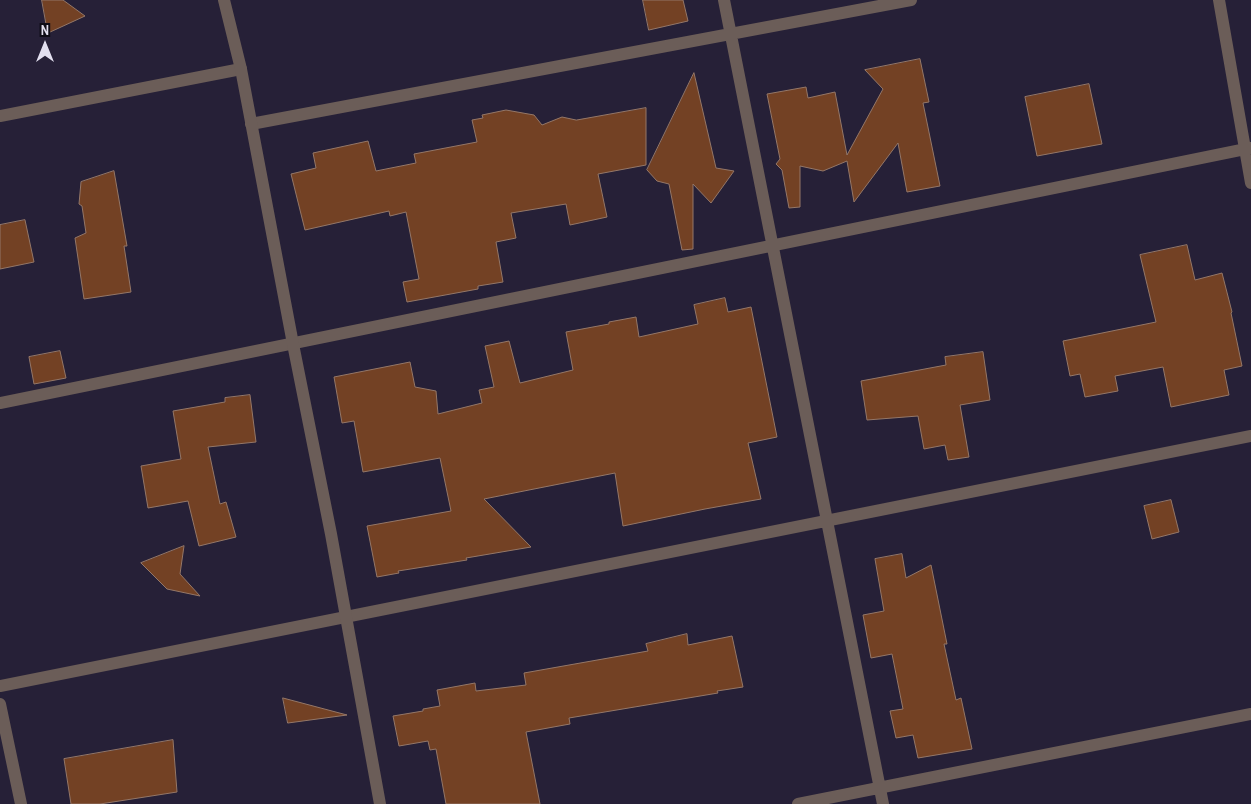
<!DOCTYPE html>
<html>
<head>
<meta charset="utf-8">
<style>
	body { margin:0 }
	#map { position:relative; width:1251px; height:804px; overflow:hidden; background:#262037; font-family:"Archivo Narrow",sans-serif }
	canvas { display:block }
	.north { position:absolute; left:20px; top:20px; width:50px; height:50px; -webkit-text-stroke:4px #0e0c16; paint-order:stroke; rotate:0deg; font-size:14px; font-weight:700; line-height:20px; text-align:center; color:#e2dfef }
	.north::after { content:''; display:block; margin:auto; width:18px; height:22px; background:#e2dfef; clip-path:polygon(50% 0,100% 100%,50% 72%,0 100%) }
</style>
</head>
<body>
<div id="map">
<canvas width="1251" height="804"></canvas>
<div class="north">N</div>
</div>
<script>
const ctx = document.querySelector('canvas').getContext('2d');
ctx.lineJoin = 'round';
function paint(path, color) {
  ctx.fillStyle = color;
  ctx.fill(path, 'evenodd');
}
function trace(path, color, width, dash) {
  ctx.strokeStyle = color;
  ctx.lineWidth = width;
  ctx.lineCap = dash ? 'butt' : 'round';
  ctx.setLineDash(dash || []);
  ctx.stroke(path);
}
const building = new Path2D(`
	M42 0H63L85 16 48 33Z
	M643 0H683L688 21 649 30Z
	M920 59 929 102 923 103 940 186 907 192 898 143 854 202 847 161 823 171 800 166V207L789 208 782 170 776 164 780 159 767 94 806 87 808 98 835 92 847 155 883 89 865 70Z
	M694 73 716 168 734 171 711 203 693 184V249L682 250 669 184 657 181 647 170Z
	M1089 84 1102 144 1037 156 1025 97Z
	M646 108V165L598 174 607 217 570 225 566 204 511 213 516 238 496 242 503 282 478 286V289L407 302 403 282 419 279 406 212 390 216 389 211 305 230 291 174 316 168 313 153 368 141 376 171 416 163 414 154 477 142 472 120 483 118 482 115 506 110 534 115 542 125 562 117 576 120Z
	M114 171 127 246H124L131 292 84 299 75 238 86 233 82 206 79 204 81 182Z
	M25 220 34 262 0 269V225Z
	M1187 245 1195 280 1222 273 1232 312 1231 313 1242 366 1224 370 1229 395 1171 407 1163 367 1115 376 1118 391 1085 397 1080 374 1070 376 1063 341 1156 322 1140 255Z
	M725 298 728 312 751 307 777 437 748 443 761 499 705 509 623 526 615 473 529 490 484 499 531 547 466 558 467 560 398 571 399 573 377 577 367 526 451 511 440 458 363 472 354 421 342 423 334 377 410 362 415 387 436 391 438 414 482 403 479 390 494 387 485 346 509 341 520 383 573 370 566 332 609 324V322L636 317 639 337 698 324 694 305Z
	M60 351 66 378 34 384 29 357Z
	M983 352 990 400 960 405 969 457 948 460 945 445 924 449 918 416 867 420 861 381 946 365 945 357Z
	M250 395 256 442 208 447 220 504 226 502 236 537 199 546 188 501 148 508 141 466 181 459 173 411 225 402V398Z
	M1171 500 1179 532 1152 539 1144 506Z
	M184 546 180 574 200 596 167 589 141 563Z
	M902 554 906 578 931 565 947 644H944L956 700 961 698 972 749 918 758 913 735 896 738 890 711 903 709 892 654 871 658 863 615 884 611 875 559Z
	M687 634 688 645 732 636 743 687 717 691 718 693 569 718 570 724 526 732 540 804H446L436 749 430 750 428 741 399 746 393 716 423 711V709L440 706 437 690 475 683 476 691 526 685 524 673 648 651 646 644Z
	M283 698 347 715 288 723Z
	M173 740 177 792 100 804H71L64 759Z`);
const minor = new Path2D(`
	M724 0 883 804
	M1219 0 1251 183
	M0 116 241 69
	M251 124 911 0
	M0 403 1251 148
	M0 686 1251 436
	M0 704 21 804
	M798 804 1251 714`);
const tertiary = new Path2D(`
	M224 0 241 69 293 344 331 534 380 804`);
paint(building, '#734124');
trace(building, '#947768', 1);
trace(minor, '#6b5d58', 12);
trace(tertiary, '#6b5d58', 12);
</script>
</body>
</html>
